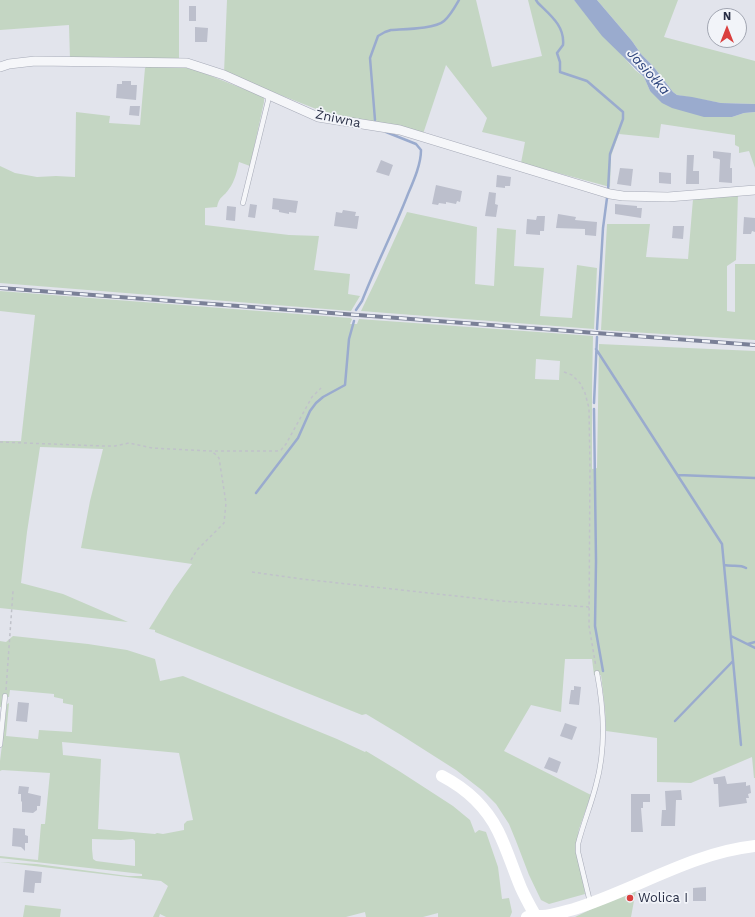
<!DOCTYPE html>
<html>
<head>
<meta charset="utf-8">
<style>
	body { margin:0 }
	#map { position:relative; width:755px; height:917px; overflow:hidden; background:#e2e4ec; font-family:"Work Sans",sans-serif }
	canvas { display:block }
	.north { position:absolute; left:707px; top:8px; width:40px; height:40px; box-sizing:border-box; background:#f2f4f9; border:1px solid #a1a5b1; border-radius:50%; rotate:0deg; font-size:11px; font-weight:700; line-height:16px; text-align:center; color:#282e45 }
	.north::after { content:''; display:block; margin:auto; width:14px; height:18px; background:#da3f3e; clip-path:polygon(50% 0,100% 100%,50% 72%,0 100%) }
</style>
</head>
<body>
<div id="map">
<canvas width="755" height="917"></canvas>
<div class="north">N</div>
</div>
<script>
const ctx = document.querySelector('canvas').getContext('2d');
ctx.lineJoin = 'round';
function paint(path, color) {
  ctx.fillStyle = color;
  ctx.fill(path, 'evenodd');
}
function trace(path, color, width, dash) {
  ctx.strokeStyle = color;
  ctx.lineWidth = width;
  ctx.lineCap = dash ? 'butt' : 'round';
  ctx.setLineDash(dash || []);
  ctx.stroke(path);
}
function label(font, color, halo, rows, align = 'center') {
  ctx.font = font + ' "Work Sans",sans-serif';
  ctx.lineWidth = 3.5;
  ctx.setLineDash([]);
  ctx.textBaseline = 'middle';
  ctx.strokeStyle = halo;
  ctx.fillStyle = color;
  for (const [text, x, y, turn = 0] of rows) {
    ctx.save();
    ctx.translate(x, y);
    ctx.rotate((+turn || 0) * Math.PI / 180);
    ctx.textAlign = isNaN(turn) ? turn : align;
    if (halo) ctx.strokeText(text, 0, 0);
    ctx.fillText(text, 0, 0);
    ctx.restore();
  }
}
const green = new Path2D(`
	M0 0H179V60H70L69 25 0 30Z
	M227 0H476L492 67 542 56 528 0H574L635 70 644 77 650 91 732 117 744 113 755 112V168L749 151 739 153V147L735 145V135L661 124 659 138 619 134 611 156 610 187 521 163 525 142 482 132 487 118 446 65 423 134 391 124 349 118 329 114 224 73Z
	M597 0H678L664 37 755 61V104L721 103 677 95 673 92 653 66 641 54 632 41Z
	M147 66H177L196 70 264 97V102L250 166 239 162C237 171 235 181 229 189 224 197 219 196 217 207L205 208V225L289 235 319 236 314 270 350 274 348 294 360 296 351 311 0 283V166L15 173 37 177 56 176 75 177 76 112 110 116 109 123 140 125 145 68Z
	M738 194 736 260 727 266V311L735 312V264H755V340L601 330 607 224H650L646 257 688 259 693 199Z
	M407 212 477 227 475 284 494 286 497 228 516 230 514 266 544 268 540 316 572 318 577 265 597 268 594 329 361 311 377 278Z
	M0 291 350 318 352 319 350 324H357L359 319 593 336 592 389V469L597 468 599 344 755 351V778H754L752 757 691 783 657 782V738L606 731 605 709 601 675H594L592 659H565L561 712 531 705 504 751 591 795 579 829 577 841 585 894 549 904 541 900 529 875 516 841 509 824 496 804 483 791 456 770 401 735 366 714 362 715 155 632V630L149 629 174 589 192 564 81 548 90 501 103 449 40 447 27 532 21 583 63 594 128 622 0 608V441H21L35 315 0 311ZM536 359 560 361 559 380 535 379Z
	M13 636 88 644 127 650 155 659 160 681 183 676 337 739 365 752 366 751 399 771 453 806 470 820 475 833 479 830 486 832 498 867 502 899 509 898 512 912 510 917H438V913L423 917H366L365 912 346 917H166L160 914 159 917H153L168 886 161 881 0 862 37 864 128 876H142V874L0 858V856L38 860 41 824H45L50 773 2 770 0 771V761L7 704 9 703 6 736 38 739 39 730 72 732 73 705 63 703V699L54 697V694L10 690 9 697H6L1 707H0V641L6 642ZM62 742 179 753 193 820 187 821 184 824V830L163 834 157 833 155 834 98 829 101 759 63 755ZM92 839 121 840 133 839 135 841V866L96 861 93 859 92 849Z
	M636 890 631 917H575L600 905Z
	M25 905 61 909 60 917H23Z`);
const water = new Path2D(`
	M574 0H597L632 41 641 54 653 66 673 92 677 95 692 97 721 103 755 104V112L744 113 732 117H704L672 108 662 103 650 91 644 77 602 36Z`);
const stream = new Path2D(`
	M536 0 538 3C550 15 565 26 563 45L557 53 560 62V72L587 81 623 112V119L610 154 608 190
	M375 120 370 58 378 36 385 32 391 30C404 29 435 29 444 21 450 16 455 7 459 0
	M356 310 362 301C376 265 394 230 408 194 414 180 421 164 421 150L416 144 386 132
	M597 329 603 228 607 198
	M596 349 722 544 741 745
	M594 403 597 337
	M594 409 596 561 595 626 603 671
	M678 475 755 478
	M256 493 298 438 310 411 316 403 323 397 345 385 349 339 354 321
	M724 565C732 567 740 564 746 568
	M731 636 755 648
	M748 644 755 642
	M675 721 733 661`);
const building = new Path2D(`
	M189 6H196V21H189Z
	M195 27 208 28 207 42H195Z
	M122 81H131V85H137L136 100 116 98 117 84H122Z
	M130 106H140L139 116 129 115Z
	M713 151 731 153 730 168H732V183L719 182 720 160 719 159 713 158Z
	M687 155H694L693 171H699V184H686Z
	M381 160 393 165 389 176 376 172Z
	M620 168 633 169 631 186 617 184Z
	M659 172 671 173V184L659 183Z
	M497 175 511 177 510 186H505V188L496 187Z
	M436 185 462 191 460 202 457 201 456 204 446 202V204L439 203 438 205 432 204Z
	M489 192 496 193 495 204 498 205 496 217 485 216Z
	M273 198 298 201 296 213 289 212V214L279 212V210L272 209Z
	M250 204 257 205 255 218 248 217Z
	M615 204 637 206V208H642L641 218 615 214Z
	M227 206 236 207 235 221 226 220Z
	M343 210 356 212 355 216H359L357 229 334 226 336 212 342 213Z
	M558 214 576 217 575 220 597 222 596 236 585 235V229L556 228Z
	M537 216H545L544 231H540V235L526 234 527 219 536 220Z
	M744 217 755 218V232L752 231 751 234H743Z
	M673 226H684L683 239 672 238Z
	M574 686 581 687 579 705 569 704 571 690H574Z
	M18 702 29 703 27 722 16 721Z
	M565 723 577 727 572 740 560 736Z
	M549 757 561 762 557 773 544 768Z
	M725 776 727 784 746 782V786L750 785 751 793 748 794 749 798H746L747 803 719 807 718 784H714L713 778Z
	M19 786 29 787 28 793 41 796 40 806H37V810L33 813 22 812V802L21 801V794H18Z
	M681 790 682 800H676L675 826H661L662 810H666L665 791Z
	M631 794H650V802H643V808H641L643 832H631Z
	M13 828 25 829V835L28 836V843H25V851L21 847 12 846Z
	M25 870 42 872 41 883H35L34 893 23 892Z
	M706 887V901H693V888Z`);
const path = new Path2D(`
	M564 372 572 375 580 383 585 393 589 408 590 468 589 626 596 667
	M0 442 103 446H115L129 443 152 448 209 451H277L281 450 286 444 312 397 321 388
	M191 560 197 550 224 523 226 503 219 458 215 454 211 451
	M252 572 302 579 501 601 589 607
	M6 690 13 591`);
const lane = new Path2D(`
	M243 203 268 101V95
	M0 745 5 696
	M590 902 578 852V844C583 824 591 805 596 785 606 749 604 709 597 673`);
const street = new Path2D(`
	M0 67 9 64 35 61 187 63 224 75 318 117 400 130 610 194 623 196 668 197 755 190`);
const secondary = new Path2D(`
	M442 776C465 788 486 807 498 831 507 849 513 869 521 888 525 897 530 906 535 915
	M527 917C533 914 536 916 542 916 551 916 566 911 574 909 635 890 691 853 755 846`);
const rail = new Path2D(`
	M0 288 755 345`);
const markers = [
	[630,898,4,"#da3f3e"]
];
const streetNames = [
	["Żniwna",338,119,12]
];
const poiNames = [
	["Wolica I",638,898]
];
const waterNames = [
	["Jasiołka",648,72,48]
];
paint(green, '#c4d6c3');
paint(water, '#9aabce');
trace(stream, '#9aabce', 2.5);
paint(building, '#bcbfcc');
trace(lane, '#a6aab7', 5.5);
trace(street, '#a6aab7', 10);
trace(path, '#c0c2ca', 1.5, [3, 3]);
trace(lane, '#f5f6f9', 4.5);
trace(street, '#f5f6f9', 9);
trace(secondary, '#fff', 12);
trace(rail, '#7a8097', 4);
trace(rail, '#f2f4f9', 2.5, [8]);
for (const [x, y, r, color] of markers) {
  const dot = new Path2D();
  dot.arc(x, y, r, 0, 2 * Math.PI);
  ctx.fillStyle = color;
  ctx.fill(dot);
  trace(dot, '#f2f4f9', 1.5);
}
label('13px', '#282e45', '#f2f4f9', streetNames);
label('13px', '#282e45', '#f2f4f9', poiNames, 'left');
label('italic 14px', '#2e457d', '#f2f4f9', waterNames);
</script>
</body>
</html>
